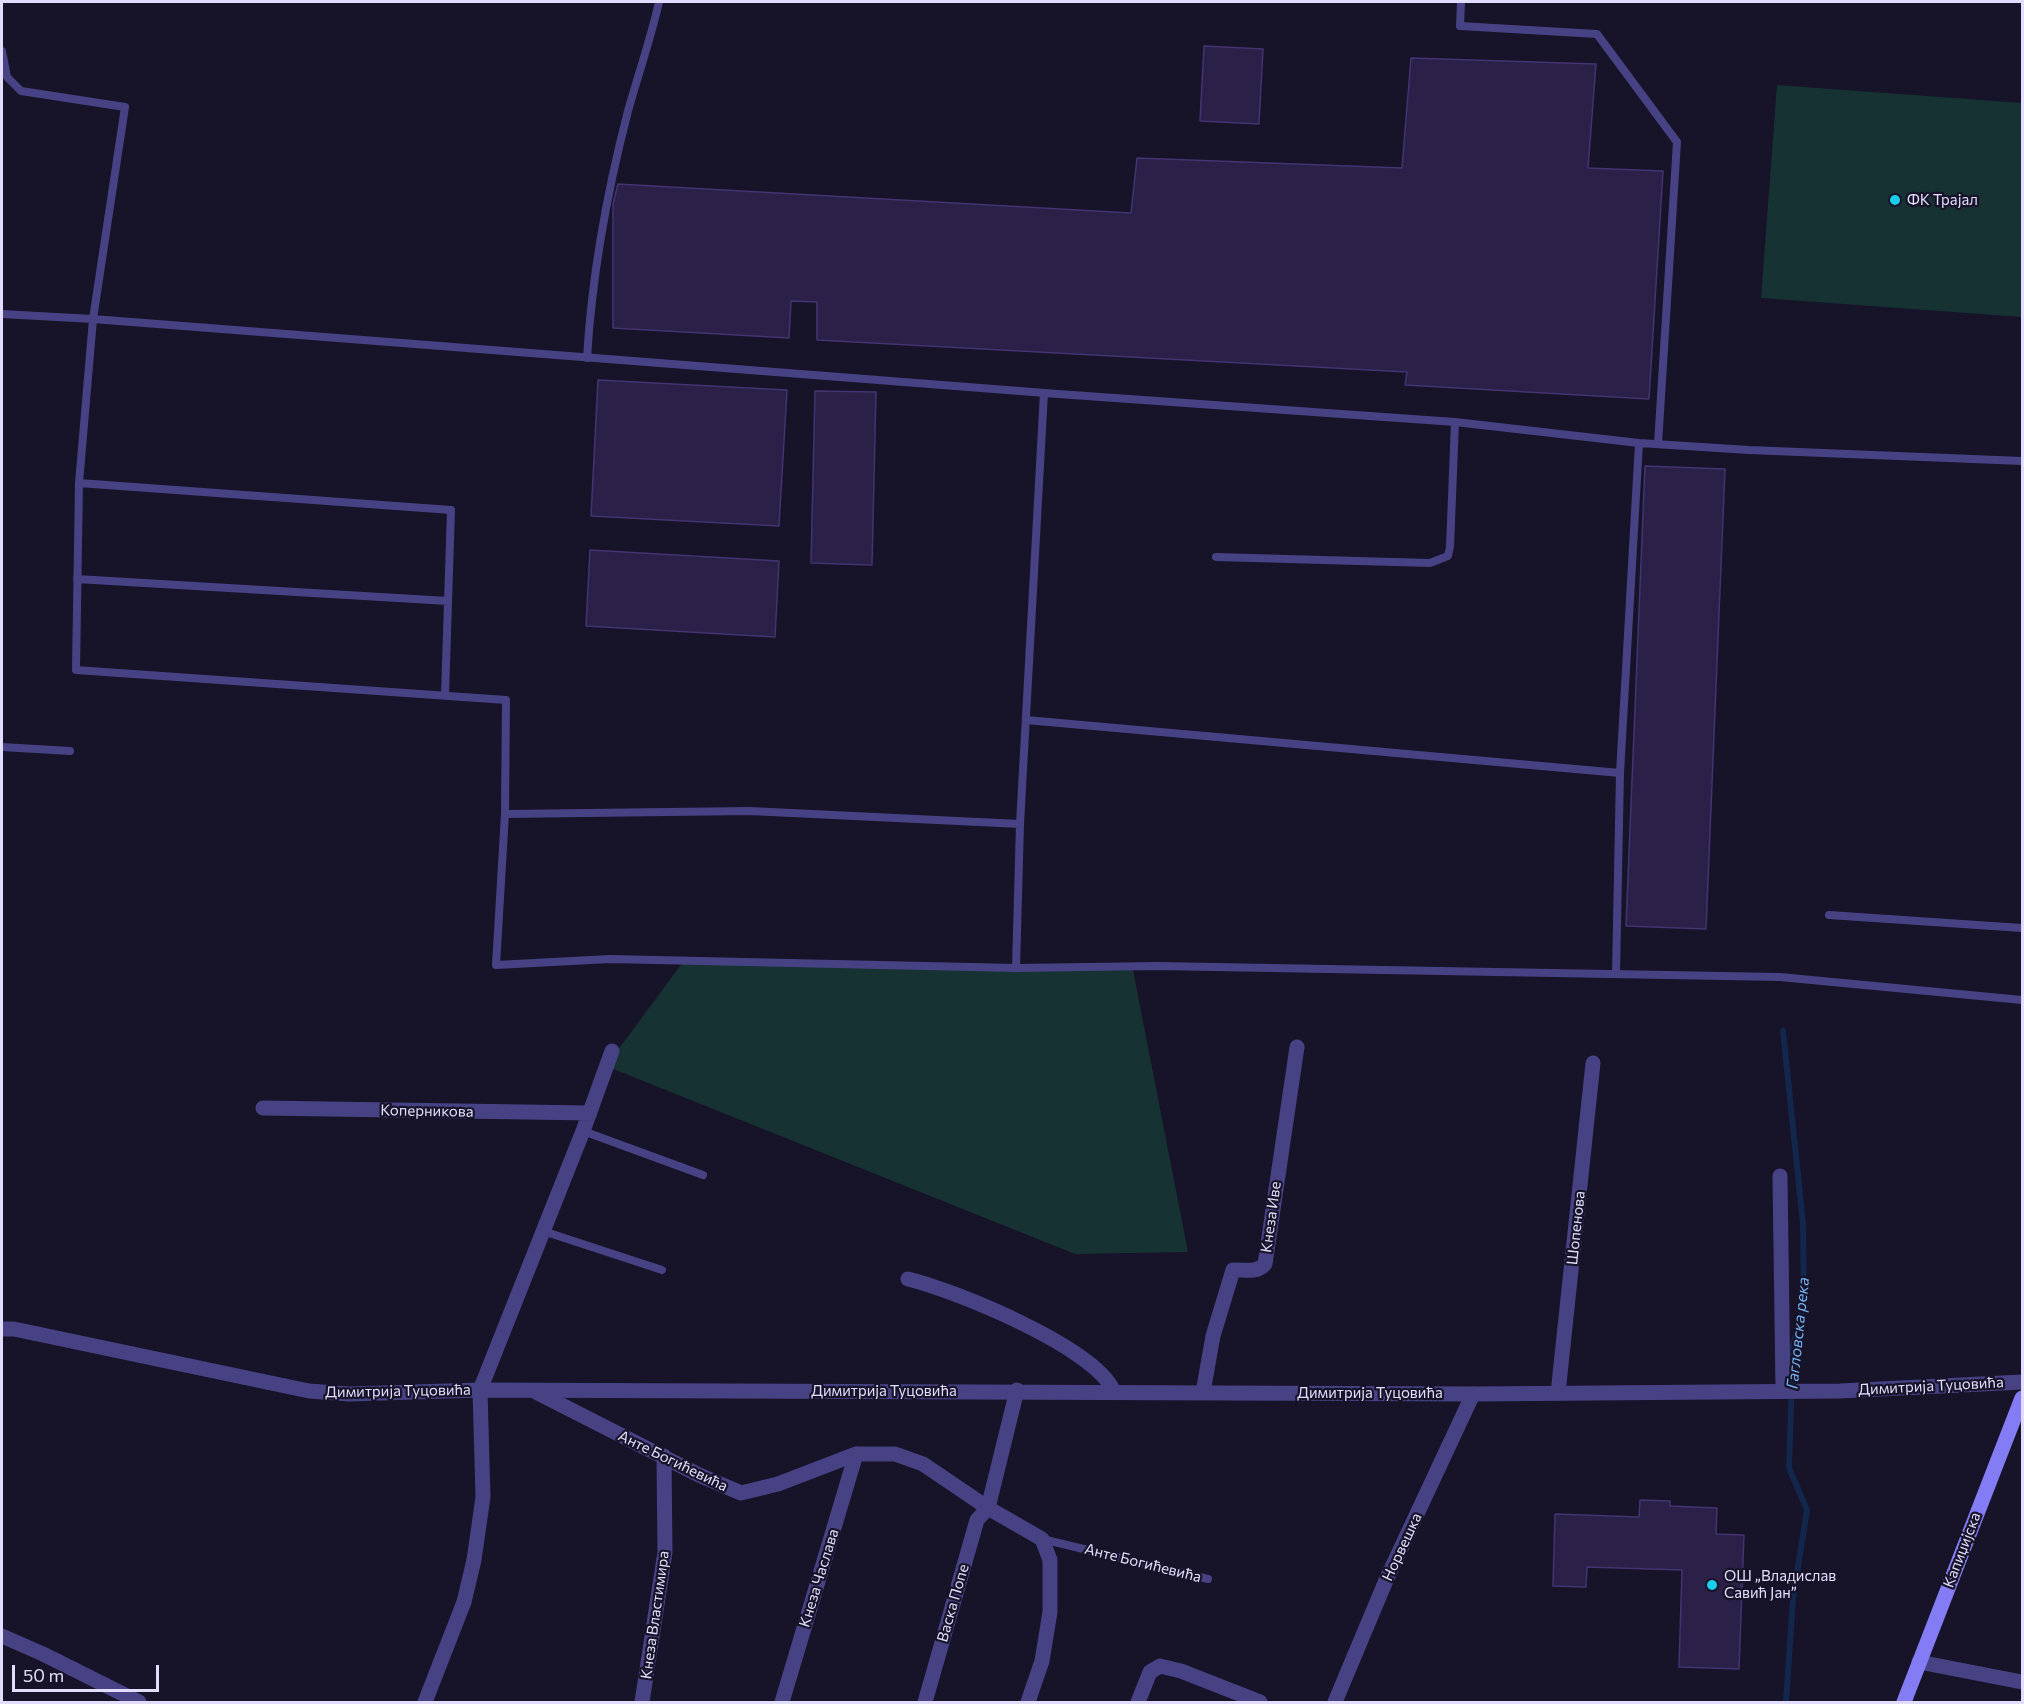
<!DOCTYPE html>
<html>
<head>
<meta charset="utf-8">
<style>
	body { margin:0 }
	#map { position:relative; width:2024px; height:1704px; overflow:hidden; background:#171329; font-family:Commissioner,sans-serif }
	canvas { display:block }
	.frame { position:absolute; inset:0; border:3px solid #e2ddfc; pointer-events:none }
	.scale { position:absolute; left:12px; top:1665px; width:147px; height:27px; box-sizing:border-box; border:3px solid #e2ddfc; border-top:0; padding-left:8px; font-size:18px; line-height:21px; white-space:nowrap; color:#e2ddfc; -webkit-text-stroke:4px #171329; paint-order:stroke }
</style>
</head>
<body>
<div id="map">
<canvas width="2024" height="1704"></canvas>
<div class="frame"></div>
<div class="scale">50 m</div>
</div>
<script>
const ctx = document.querySelector('canvas').getContext('2d');
ctx.lineJoin = 'round';
function paint(path, color) {
  ctx.fillStyle = color;
  ctx.fill(path, 'evenodd');
}
function trace(path, color, width, dash) {
  ctx.strokeStyle = color;
  ctx.lineWidth = width;
  ctx.lineCap = dash ? 'butt' : 'round';
  ctx.setLineDash(dash || []);
  ctx.stroke(path);
}
function label(font, color, halo, rows, align = 'center') {
  ctx.font = font + ' Commissioner,sans-serif';
  ctx.lineWidth = 4.5;
  ctx.setLineDash([]);
  ctx.textBaseline = 'middle';
  ctx.strokeStyle = halo;
  ctx.fillStyle = color;
  for (const [text, x, y, turn = 0] of rows) {
    ctx.save();
    ctx.translate(x, y);
    ctx.rotate((+turn || 0) * Math.PI / 180);
    ctx.textAlign = isNaN(turn) ? turn : align;
    if (halo) ctx.strokeText(text, 0, 0);
    ctx.fillText(text, 0, 0);
    ctx.restore();
  }
}
const green = new Path2D(`
	M1777 85 2022 103V317L1761 298Z
	M683 962 1133 970 1188 1252 1075 1254 606 1066Z`);
const stream = new Path2D(`
	M1783 1031 1803 1224 1804 1302 1793 1346 1789 1468 1807 1510 1793 1598 1786 1702`);
const building = new Path2D(`
	M1204 46 1263 49 1259 124 1200 121Z
	M1411 58 1596 64 1588 168 1663 171 1649 399 1405 385 1407 372 817 340V302L791 301 789 338 613 328V204L618 184 1131 213 1137 158 1402 168Z
	M598 380 787 390 779 526 591 516Z
	M815 391 876 392 872 565 811 563Z
	M1645 466 1725 469 1706 929 1626 926Z
	M590 550 779 561 775 637 586 626Z
	M1640 1500 1670 1501V1506L1717 1508 1716 1534 1744 1535 1739 1669 1679 1667 1682 1570 1587 1567 1586 1587 1553 1586 1555 1514 1639 1517Z`);
const service = new Path2D(`
	M1461 2 1460 26 1597 34 1677 142 1658 444
	M2 51 7 77 21 91 125 107 93 319 2 314
	M587 358C592 274 607 192 628 111 638 75 651 38 659 2
	M79 483 451 510 445 695
	M1216 557 1430 563 1448 556 1450 547 1455 422
	M77 579 448 601
	M1026 720 1620 773
	M2 747 70 751
	M505 814 506 700 76 670 79 483 93 319 1058 394 1455 422 1639 443 1749 450 2022 461
	M1020 824 750 811 505 814 496 965 610 959 1016 968 1158 966 1780 977 2022 1000
	M1829 915 2022 928
	M1016 968 1020 824 1044 393
	M1616 974 1620 773 1639 443
	M583 1131 703 1175
	M543 1231 662 1270
	M1042 1539 1208 1579`);
const minor = new Path2D(`
	M263 1108 590 1113
	M1780 1176 1783 1391
	M908 1279C954 1290 1097 1348 1114 1392
	M534 1391 699 1475 741 1493 778 1484 856 1454H895L923 1464 988 1508 1042 1539 1050 1560V1612L1042 1661 1028 1702
	M1203 1392 1213 1336 1233 1270C1245 1269 1256 1274 1265 1264L1297 1047
	M1558 1393 1593 1063
	M988 1508 1017 1390
	M2 1636 43 1654 139 1702
	M1919 1662 2022 1682
	M425 1702 464 1602 474 1560 483 1497 480 1390 583 1131 612 1051
	M642 1702 665 1552 664 1456
	M782 1702 856 1454
	M925 1702 977 1520 988 1508
	M1138 1702 1150 1672 1160 1666 1181 1671 1260 1702
	M1335 1702 1387 1578 1473 1394`);
const tertiary = new Path2D(`
	M2 1329H14L309 1391 349 1394 480 1390 1473 1394 1840 1391 2022 1382`);
const secondary = new Path2D(`
	M1904 1702 2022 1398`);
const markers = [
	[1895,200,6,"#19ceed"],
	[1712,1585,6,"#19ceed"]
];
const poiNames = [
	["ФК Трајал",1907,200],
	["ОШ „Владислав",1724,1576],
	["Савић Јан”",1724,1593]
];
const streetNames = [
	["Коперникова",427,1111,1],
	["Кнеза Иве",1271,1217,-82],
	["Шопенова",1576,1228,-84],
	["Димитрија Туцовића",1931,1386,-3],
	["Димитрија Туцовића",398,1391,-1],
	["Димитрија Туцовића",884,1391],
	["Димитрија Туцовића",1370,1393],
	["Анте Богићевића",673,1461,26],
	["Норвешка",1402,1547,-65],
	["Капиџијска",1962,1550,-69],
	["Анте Богићевића",1143,1563,14],
	["Кнеза Часлава",819,1578,-73],
	["Васка Попе",953,1603,-74],
	["Кнеза Властимира",655,1615,-82]
];
const waterNames = [
	["Гагловска река",1798,1333,-84]
];
paint(green, '#163232');
trace(stream, '#13274c', 6);
paint(building, '#2a2048');
trace(building, '#433472', 1.5);
trace(service, '#474284', 8);
trace(minor, '#474284', 15);
trace(tertiary, '#474284', 15);
trace(secondary, '#847cf4', 15);
for (const [x, y, r, color] of markers) {
  const dot = new Path2D();
  dot.arc(x, y, r, 0, 2 * Math.PI);
  ctx.fillStyle = color;
  ctx.fill(dot);
  trace(dot, '#171329', 2);
}
label('15px', '#e2ddfc', '#171329', poiNames, 'left');
label('15px', '#e2ddfc', '#171329', streetNames);
label('italic 16px', '#73b3f4', '#171329', waterNames);
</script>
</body>
</html>
